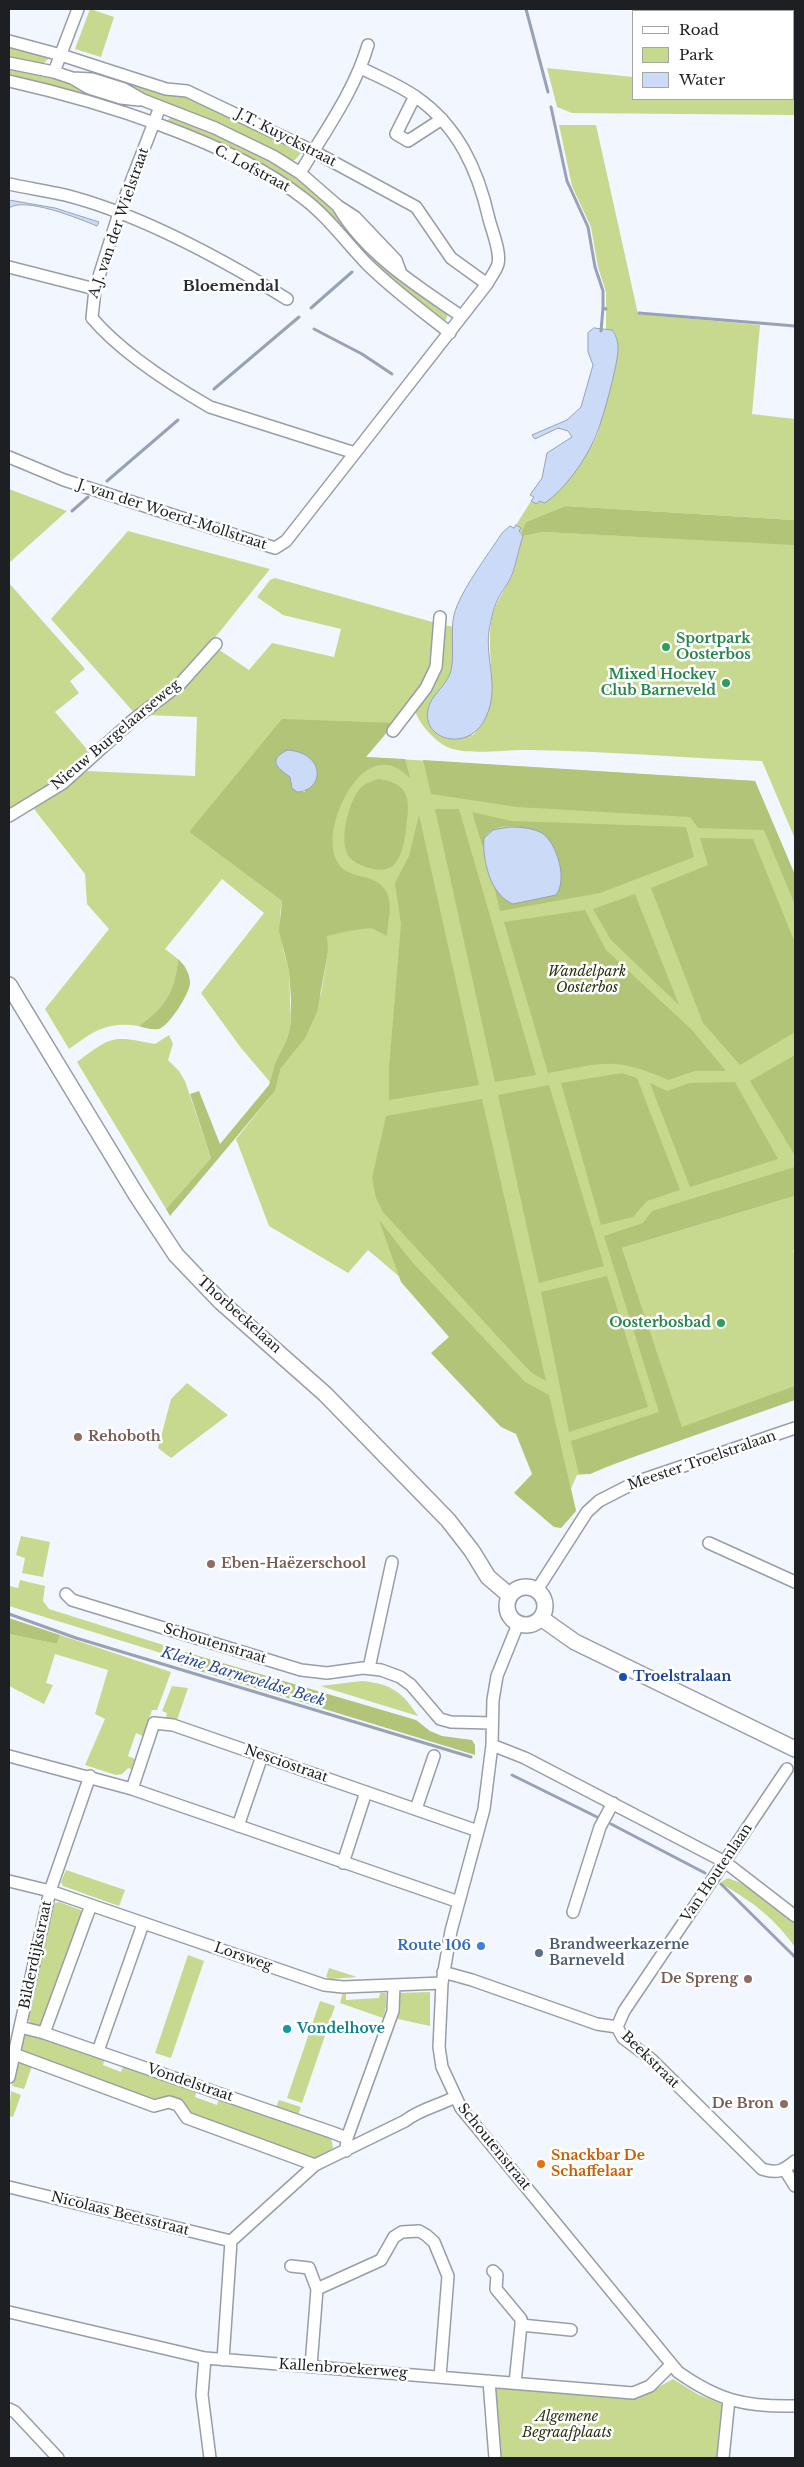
<!DOCTYPE html>
<html>
<head>
<meta charset="utf-8">
<style>
	body { margin:0 }
	#map { position:relative; width:804px; height:2467px; overflow:hidden; background:#f2f6ff; font-family:"Libre Baskerville",serif }
	canvas { display:block }
	.frame { position:absolute; inset:0; border:10px solid #1d1f23; pointer-events:none }
	.legend { position:absolute; left:632px; top:10px; width:162px; height:90px; box-sizing:border-box; background:#fff; border:1px solid #a5a5a7; margin:0; padding:6px 9px; list-style:none; font-size:15px; color:#1d1f23 }
	.legend li { display:flex; align-items:center; gap:10px; height:25px }
	.legend b { width:25px; border:1px solid #a5a5a7 }
</style>
</head>
<body>
<div id="map">
<canvas width="804" height="2467"></canvas>
<div class="frame"></div>
<ul class="legend">
<li><b style="height:6px;background:#fff"></b>Road</li>
<li><b style="height:14px;background:#c6d98e"></b>Park</li>
<li><b style="height:14px;background:#cbdaf6"></b>Water</li>
</ul>
</div>
<script>
const ctx = document.querySelector('canvas').getContext('2d');
ctx.lineJoin = 'round';
function paint(path, color) {
  ctx.fillStyle = color;
  ctx.fill(path, 'evenodd');
}
function trace(path, color, width, dash) {
  ctx.strokeStyle = color;
  ctx.lineWidth = width;
  ctx.lineCap = dash ? 'butt' : 'round';
  ctx.setLineDash(dash || []);
  ctx.stroke(path);
}
function label(font, color, halo, rows, align = 'center') {
  ctx.font = font + ' "Libre Baskerville",serif';
  ctx.lineWidth = 5;
  ctx.setLineDash([]);
  ctx.textBaseline = 'middle';
  ctx.strokeStyle = halo;
  ctx.fillStyle = color;
  for (const [text, x, y, turn = 0] of rows) {
    ctx.save();
    ctx.translate(x, y);
    ctx.rotate((+turn || 0) * Math.PI / 180);
    ctx.textAlign = isNaN(turn) ? turn : align;
    if (halo) ctx.strokeText(text, 0, 0);
    ctx.fillText(text, 0, 0);
    ctx.restore();
  }
}
const green = new Path2D(`
	M90 9 114 17 101 57 75 49Z
	M9 45 52 55 42 65 9 58Z
	M9 68 66 82 98 94 96 101 9 77Z
	M547 68 633 77V99H793V90H795V115L572 113 557 107Z
	M115 77 182 93 300 149 301 153 295 160 290 161 250 138 113 82Z
	M172 117C214 133 261 149 297 177 322 197 341 220 362 243L357 247 319 207 163 123Z
	M559 125H596L638 314 760 325 752 414 795 419V520L565 506 526 522 521 532 519 531 520 528 516 525 531 501 537 504 594 442 598 433 618 349 616 335 612 330 606 329V292L598 267 591 227 572 186Z
	M368 251 448 314 445 322 399 289 365 255Z
	M9 489 67 511 9 563Z
	M128 531 270 569 185 675 137 716 51 619Z
	M543 532 795 544V839L762 761C685 758 607 751 530 750 508 749 467 756 447 747 435 741 418 723 415 710L433 686 444 625 454 627C453 641 454 658 451 672 445 690 423 699 429 721L473 735C507 703 482 653 493 614 497 599 507 587 513 573 517 561 519 548 523 536Z
	M275 578 436 623C434 644 436 667 424 685 414 699 402 707 395 723L189 832 282 901 280 914 283 949 289 971 291 1023 287 1039 275 1063 270 1082 241 1048 201 993 264 913 222 879 165 949 178 959C175 992 165 1007 139 1026 107 1021 94 1031 69 1049L45 1009 109 929 87 904 85 874 34 809 87 771 195 776 197 717 147 715 215 647 249 670 272 643 334 657 341 629 283 615 257 597 270 580Z
	M9 583 85 669 70 681 79 693 55 712 92 755 74 770 9 812Z
	M365 757 755 781 795 875V1178L618 1244 670 1442 590 1474 577 1475 571 1489 576 1510 561 1528 515 1493 533 1474 518 1434 451 1338 401 1278 368 1250 348 1273 269 1226 236 1139 275 1091 281 1068 321 994 328 952 325 938 321 834Z
	M169 1035 173 1044 168 1060 179 1071 185 1081 211 1158 166 1209 77 1062C113 1035 112 1036 155 1044Z
	M795 1196V1249L793 1251 795 1256V1389L682 1428 622 1248Z
	M187 1383 228 1415 171 1458 158 1448 171 1399Z
	M21 1536 50 1542 43 1577 22 1573 25 1558 16 1555Z
	M20 1580 45 1586 43 1601 49 1609 173 1648 177 1650 174 1657 9 1606V1586L18 1588Z
	M9 1634 57 1644 60 1635 171 1672 157 1710H152L143 1736 136 1733 128 1756 135 1759 131 1769 128 1768 122 1774 116 1775 85 1765 105 1719 95 1714 108 1670 55 1654 46 1683 53 1685 44 1704 9 1686Z
	M362 1681C392 1684 402 1692 418 1716L320 1686Z
	M172 1686 188 1688 177 1720 165 1721 167 1713 162 1711Z
	M66 1870 125 1890 119 1906 63 1886 61 1882Z
	M728 1878 746 1885 795 1921V1947C773 1917 755 1904 724 1885L721 1882Z
	M59 1902 81 1910 82 1920 78 1922 44 2015 46 2019 42 2025H32L27 2017 52 1904Z
	M188 1955 204 1961 171 2058 155 2053Z
	M329 1968 357 1977 331 1979 326 1977Z
	M343 1992H346V2000L379 1998 380 1993H386V2007L383 2018 340 2003Z
	M430 1992V2026L398 2019V1993Z
	M320 2001 335 2006 302 2103 287 2098Z
	M29 2033 105 2058 103 2065 121 2072 124 2065 197 2090 195 2097 217 2105 219 2098 331 2138 333 2148 312 2161 189 2117 182 2105 152 2103 25 2056 20 2050 23 2037Z
	M18 2060 32 2066 24 2089 12 2086Z
	M11 2091 21 2095 13 2117 9 2116Z
	M279 2100 301 2107 298 2115 276 2107Z
	M673 2379 699 2395 722 2404 716 2458H498L494 2388 641 2397Z`);
const forest = new Path2D(`
	M565 506 795 520V545L543 532 523 536 521 532 526 522Z
	M282 719 395 723 366 757 405 759 410 778C399 768 389 761 373 767 344 778 315 851 346 871 360 879 376 875 386 891 393 904 388 921 387 936L371 928 348 931 327 936 328 952 317 1012 305 1038 281 1068 275 1091 170 1216 166 1209 211 1158 190 1094 199 1091 220 1144 269 1085 275 1063 287 1039 291 1023V999L289 971 279 931 282 901 189 832ZM287 750 298 751 305 792H297L290 777 286 774 283 753Z
	M423 760 755 781 795 875V905L764 830 698 828 690 817 517 807 431 794Z
	M378 779C411 783 410 801 406 829 405 840 402 856 394 865 384 875 360 867 351 859 337 846 348 805 358 791 363 784 370 782 378 779Z
	M435 809H459L536 1075 495 1082Z
	M472 812 511 821 686 827 694 857 600 893 500 911 493 882 503 897 559 885C560 872 560 853 551 843 537 827 496 817 484 838L483 848Z
	M419 815 479 1085 389 1100V1068L401 924 395 883 409 856Z
	M700 838 753 839 795 943V1032L740 1065 703 1023 651 888 708 865Z
	M635 894 679 1005 611 940 593 909Z
	M585 910 606 950 692 1030 726 1071H695L668 1080C615 1056 603 1063 548 1073L504 922Z
	M178 959C185 965 190 974 190 983 190 993 169 1026 159 1029 153 1030 145 1028 139 1026 165 1007 175 992 178 959Z
	M795 1055V1154H794L750 1081Z
	M622 1073 637 1078 680 1190 647 1201 633 1217 601 1225 561 1083Z
	M735 1082 778 1159 690 1187 650 1083 667 1091 690 1083Z
	M549 1085 604 1266 539 1283 498 1095Z
	M482 1099 546 1381 532 1373 522 1363 383 1212 376 1198 372 1178 386 1116Z
	M795 1167V1196L622 1248 682 1427 795 1386V1400L605 1467 590 1474H579L571 1441 659 1412 604 1236 643 1223 652 1211Z
	M379 1220 412 1262 525 1382 549 1395 576 1511 561 1528 554 1527 514 1493 532 1474 516 1434 501 1427 431 1353 449 1337 401 1282Z
	M607 1276 648 1407 569 1432 541 1292Z
	M9 1618 60 1635 57 1644 9 1634Z
	M185 1652 416 1720 430 1731 442 1736 472 1740 475 1745V1755L180 1665Z`);
const water = new Path2D(`
	M9 200 55 208 99 222 97 226C80 219 24 196 9 208Z
	M594 328 612 330C616 335 618 341 618 348 619 361 601 427 594 440 584 462 565 489 545 503L539 501 537 504 531 501 534 497 530 495 542 478 547 453 572 437 568 431 558 428 535 439 532 435 567 420 581 407 593 365 588 352V333Z
	M516 525 521 528 519 531 523 536C519 548 517 560 513 572 510 581 505 587 500 595 494 605 491 619 489 631 485 660 500 687 486 717 470 753 422 741 428 710 430 695 447 686 451 671 455 653 450 633 454 615 460 591 488 555 502 533L510 526 514 528Z
	M287 750C326 752 325 791 297 792L292 788 290 777C277 767 267 761 287 750Z
	M510 827C521 827 532 828 542 833 557 843 568 880 556 895L513 904C490 895 482 859 484 838L493 830Z`);
const stream = new Path2D(`
	M526 9 548 92
	M551 107 567 181 588 227 595 267 603 291V308L606 309
	M311 308 352 272
	M639 313 795 326
	M314 329 362 354 392 374
	M601 331 603 308
	M214 389 299 317
	M107 481 178 420
	M72 511 88 497
	M9 1614 76 1638 471 1757
	M512 1775 597 1817
	M611 1824 705 1873
	M721 1884 795 1957`);
const minor = new Path2D(`
	M9 41 61 55 166 89 187 91 313 151 416 207 451 258 487 284 355 453 210 407C172 385 120 351 92 318L95 289 119 213 160 107
	M9 63 54 72 72 78 89 88 121 98 139 100
	M361 68C379 77 399 85 416 97 458 126 478 170 489 219 492 231 501 252 498 264 496 271 490 278 487 284
	M54 72 78 9
	M72 78 92 79 124 89 143 100 215 128 273 156 300 173 338 206 355 217 396 260 400 271
	M9 81C98 101 230 141 303 198 327 216 345 241 366 263 392 289 421 310 450 333
	M415 96 396 134 408 141 442 119
	M300 173C325 131 354 92 368 45
	M9 184C28 188 47 191 65 195 140 214 222 259 287 299
	M339 208C366 254 417 286 461 316
	M9 267 95 289
	M9 457 64 480 275 548 286 541 355 453
	M393 731 426 688 436 667 440 617
	M9 816 63 783 133 720 180 684 216 644
	M709 1543 795 1582
	M537 1590 587 1512 599 1501 636 1482 795 1428
	M66 1594 72 1600 301 1670 327 1673 363 1668 381 1670 400 1677 411 1685 440 1719 451 1722 492 1723
	M518 1624 497 1676 493 1700 492 1745 484 1809 451 1931 442 1983 439 2047 442 2067 461 2108 678 2372C719 2401 746 2407 795 2406
	M369 1668 392 1562
	M492 1745 525 1758 725 1862 795 1916
	M9 1756 132 1789 459 1902
	M132 1789 154 1723 173 1725 478 1831
	M416 1809 434 1756
	M238 1826 262 1756
	M343 1863 366 1792
	M9 1881 50 1891 324 1985 343 1987 442 1983
	M573 1912 600 1827 613 1803
	M443 1972 472 1980 597 2024 617 2027
	M20 2027 44 2033 331 2132 347 2138 346 2151
	M617 2027 624 2011 787 1769
	M617 2027 623 2038 651 2059 762 2169C777 2174 783 2171 795 2161
	M44 2033 91 1905
	M98 2051 143 1924
	M14 2054 154 2106 169 2102 178 2105 187 2118 315 2165
	M9 2077 50 1891 90 1776
	M347 2138 393 2011 394 1985
	M785 2170 795 2186
	M9 2187 231 2241
	M291 2266 309 2268 317 2289
	M493 2271 497 2275 496 2289 521 2319V2325
	M9 2312 205 2358 633 2393 650 2386 671 2365
	M205 2358 202 2395 210 2458
	M223 2360 231 2241 315 2165 405 2121C420 2109 438 2106 455 2097
	M311 2366 317 2289 381 2260 394 2237 402 2232 419 2231 426 2235 434 2242 448 2276 440 2377
	M489 2381 495 2458
	M515 2383 521 2325 571 2330
	M9 2409 15 2412 58 2458
	M723 2458 729 2399`);
const major = new Path2D(`
	M9 985 137 1196 176 1255 221 1302 325 1394 448 1520 472 1551 488 1577 509 1595
	M507 1606a19 19 0 1 1 38 0a19 19 0 1 1-38 0Z
	M541 1618 575 1642 795 1749`);
const markers = [
	[666,647,5,"#2e9e5b"],
	[726,683,5,"#2e9e5b"],
	[721,1323,5,"#2e9e5b"],
	[78,1437,5,"#8d6e63"],
	[211,1564,5,"#8d6e63"],
	[623,1677,5,"#1a4fb4"],
	[481,1946,5,"#3f7fe0"],
	[539,1953,5,"#5c6f8a"],
	[748,1979,5,"#8d6e63"],
	[287,2029,5,"#0f9aa8"],
	[784,2104,5,"#8d6e63"],
	[541,2164,5,"#e8710a"]
];
const streetNames = [
	["J.T. Kuyckstraat",286,138,27],
	["C. Lofstraat",252,169,28],
	["A.J. van der Wielstraat",119,223,-71],
	["J. van der Woerd-Mollstraat",172,515,18],
	["Nieuw Burgelaarseweg",116,735,-40],
	["Thorbeckelaan",239,1315,42],
	["Meester Troelstralaan",702,1461,-19],
	["Schoutenstraat",215,1644,17],
	["Nesciostraat",286,1764,19],
	["Van Houtenlaan",717,1873,-56],
	["Bilderdijkstraat",36,1955,-78],
	["Lorsweg",243,1957,19],
	["Beekstraat",650,2060,44],
	["Vondelstraat",190,2083,19],
	["Schoutenstraat",494,2147,51],
	["Nicolaas Beetsstraat",120,2214,14],
	["Kallenbroekerweg",343,2369,4]
];
const leisureNames = [
	["Sportpark",676,639,"left"],
	["Oosterbos",676,655,"left"],
	["Mixed Hockey",716,675],
	["Club Barneveld",716,691],
	["Oosterbosbad",711,1323]
];
const parkNames = [
	["Wandelpark",587,972],
	["Oosterbos",587,988],
	["Algemene",567,2417],
	["Begraafplaats",567,2433]
];
const educationNames = [
	["Rehoboth",88,1437],
	["Eben-Haëzerschool",221,1564],
	["De Spreng",738,1979,"right"],
	["De Bron",774,2104,"right"]
];
const transitNames = [
	["Troelstralaan",633,1677]
];
const serviceNames = [
	["Brandweerkazerne",549,1945],
	["Barneveld",549,1961]
];
const shopNames = [
	["Route 106",471,1946]
];
const cultureNames = [
	["Vondelhove",297,2029]
];
const foodNames = [
	["Snackbar De",551,2156],
	["Schaffelaar",551,2172]
];
const neighbourhoodNames = [
	["Bloemendal",231,287]
];
const waterNames = [
	["Kleine Barneveldse Beek",243,1677,17]
];
paint(green, '#c6d98e');
paint(forest, '#b1c477');
paint(water, '#cbdaf6');
trace(water, '#97a2b7', 1);
trace(stream, '#97a2b7', 3);
trace(minor, '#989da7', 14);
trace(major, '#989da7', 18);
trace(minor, '#fff', 11);
trace(major, '#fff', 15);
for (const [x, y, r, color] of markers) {
  const dot = new Path2D();
  dot.arc(x, y, r, 0, 2 * Math.PI);
  ctx.fillStyle = color;
  ctx.fill(dot);
  trace(dot, '#fff', 2);
}
label('14px', '#1d1f23', '#fff', streetNames);
label('bold 14px', '#27864d', '#fff', leisureNames, 'right');
label('italic 14px', '#2b3211', '#fff', parkNames);
label('bold 14px', '#785e54', '#fff', educationNames, 'left');
label('bold 14px', '#164399', '#fff', transitNames, 'left');
label('bold 14px', '#4e5e75', '#fff', serviceNames, 'left');
label('bold 14px', '#366cbe', '#fff', shopNames, 'right');
label('bold 14px', '#0d838f', '#fff', cultureNames, 'left');
label('bold 14px', '#c56008', '#fff', foodNames, 'left');
label('bold 15px', '#272a32', '#fff', neighbourhoodNames);
label('italic 15px', '#214893', '#fff', waterNames);
</script>
</body>
</html>
